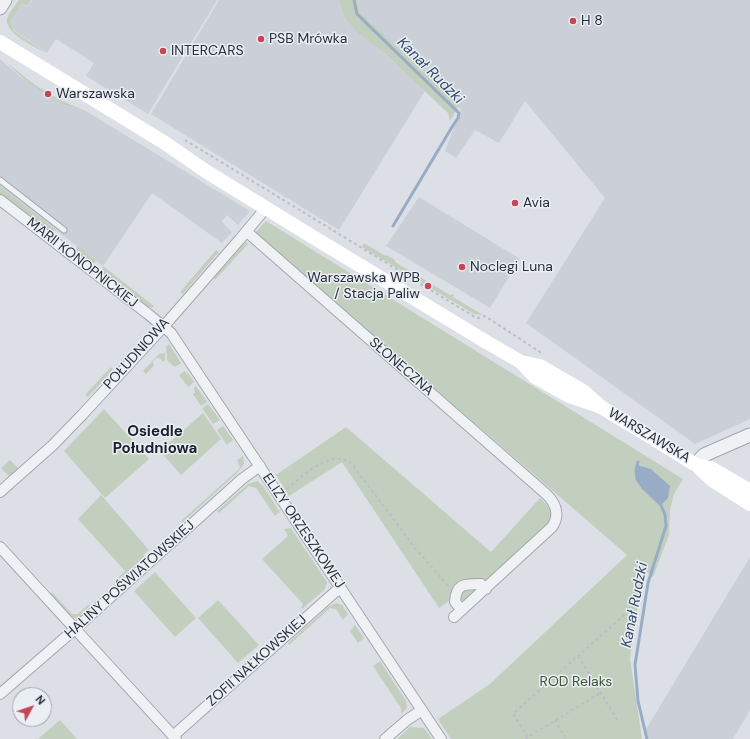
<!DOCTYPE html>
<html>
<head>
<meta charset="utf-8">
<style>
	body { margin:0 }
	#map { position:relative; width:750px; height:739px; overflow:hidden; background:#dce0e6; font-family:"DM Sans",sans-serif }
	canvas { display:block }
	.north { position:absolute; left:12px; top:687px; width:40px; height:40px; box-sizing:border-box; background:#ebeff4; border:1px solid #9da2aa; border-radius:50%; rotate:50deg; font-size:11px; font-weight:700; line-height:16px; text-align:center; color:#272e3b }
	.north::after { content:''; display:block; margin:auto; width:14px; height:18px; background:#c74555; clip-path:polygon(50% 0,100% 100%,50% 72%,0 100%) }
</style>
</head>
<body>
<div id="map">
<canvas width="750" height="739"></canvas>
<div class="north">N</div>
</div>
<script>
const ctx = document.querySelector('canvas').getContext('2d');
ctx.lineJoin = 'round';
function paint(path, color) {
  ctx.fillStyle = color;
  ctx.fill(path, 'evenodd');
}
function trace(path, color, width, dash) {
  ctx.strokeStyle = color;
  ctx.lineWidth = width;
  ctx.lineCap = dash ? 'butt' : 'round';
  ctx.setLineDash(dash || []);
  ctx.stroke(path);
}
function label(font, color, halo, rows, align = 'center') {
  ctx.font = font + ' "DM Sans",sans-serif';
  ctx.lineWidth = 3;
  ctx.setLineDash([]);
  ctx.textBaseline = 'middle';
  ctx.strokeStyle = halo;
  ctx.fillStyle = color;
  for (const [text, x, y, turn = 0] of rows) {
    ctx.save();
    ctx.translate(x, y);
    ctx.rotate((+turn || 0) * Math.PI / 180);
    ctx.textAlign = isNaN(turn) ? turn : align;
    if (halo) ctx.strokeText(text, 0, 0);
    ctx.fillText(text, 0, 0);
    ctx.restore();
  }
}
const built = new Path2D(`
	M32 0H217L148 114 86 76 94 63 56 39 47 53 15 31 9 21 22 3 27 7Z
	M219 0H339L344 17 425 91 339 230 151 114Z
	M357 0H750V419L695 444 526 323 605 198 525 101 499 143 475 130 456 158 445 151 461 109 360 12Z
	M0 59 29 84 62 104 86 111 250 211 238 225 227 215 223 220 222 222 232 232 222 243 152 193 103 266 0 187Z
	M419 197 520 259 490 308 386 246Z
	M750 557V710L733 739H649L645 731Z`);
const green = new Path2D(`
	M19 0H31L27 6 22 3 10 21 14 31 46 53C35 47 5 34 7 19 9 13 15 5 19 0Z
	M339 0H357L360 12 459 106 450 121 448 113 385 54 357 32 344 17Z
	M6 62 35 85 62 101 86 111 62 104 29 84Z
	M0 187 56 230 52 232 47 231 0 194Z
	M266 221 683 479 674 494 670 510 669 535 653 577 643 569 630 659 642 739H451L438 719 490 684 627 555 255 233Z
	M246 242 248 244 215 280 214 278Z
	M364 243 386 256 387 255 395 260V262L450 295 452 294 454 295 453 297 483 315 474 314 362 247Z
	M78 246 96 261 94 263H89L76 252V249Z
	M216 250 219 252 183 294 180 292Z
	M103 266 154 306 152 308 150 307 148 309 104 274 102 271Z
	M169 344 181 363 175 367 167 360 166 347Z
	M165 353V360L163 362 160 358H156L153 362 154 366 146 374 143 371 159 354Z
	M111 367 113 370 88 397 85 395Z
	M185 371 187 374 188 373 194 382 188 387 179 375Z
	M196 386 207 402 201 406 193 394 195 393 194 388Z
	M208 404 220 420 213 424 202 408Z
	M104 409 149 459 105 498 64 451Z
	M203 413 221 439 181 475 160 451Z
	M223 426 233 440 227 445 217 430Z
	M346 427 491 552 540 498 552 510V516L549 524 488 581H475L439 608 342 462 289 496 276 475Z
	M243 456 244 464 237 473 182 523 181 521 240 468 237 460Z
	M10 460 19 469 10 477 1 468Z
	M257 481 263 486 280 512 275 516 256 488 249 486 219 513 217 511 248 484Z
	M101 495 149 550 143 555 144 557 115 583 114 582 125 571 78 519Z
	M291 528 327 582 325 589 302 609 301 608 303 604 262 559 288 536 284 529Z
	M155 572 196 618 175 637 134 591Z
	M481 587 466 601 459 600 461 590Z
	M52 592 72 614H78L89 604 90 606 80 615 81 617 74 618 70 616 50 595Z
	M218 600 259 645 238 663 198 618Z
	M336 603 342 605 348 614 343 620 336 609 329 608V609L289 645 288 643 328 607Z
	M355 625 364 638 358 643 350 631Z
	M380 661 406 701 407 708 401 714V708L373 666Z
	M60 720 77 739H38Z
	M410 727 424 728 432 739H397Z`);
const water = new Path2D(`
	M637 465 651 469 670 486 668 498 661 505C649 494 633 483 637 465Z`);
const stream = new Path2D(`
	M354 0 357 14 459 113 458 118 452 127 393 226
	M638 462 636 470 637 479 643 488 661 505 665 515 666 526 648 583 635 665 638 701 647 739`);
const path = new Path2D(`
	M185 140 475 317 479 318 485 316 540 352 541 355
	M287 489C302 476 332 447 352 464L415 548 449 587
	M578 656 618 721
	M555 720 566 739
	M528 737 513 714 634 606
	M525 739 600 693`);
const service = new Path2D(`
	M0 180 64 230`);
const minor = new Path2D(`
	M0 200 148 314 171 333 441 739
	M247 232 545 493C555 502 561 514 552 527L454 617
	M0 492 53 445 82 415 164 326 240 239 260 215 265 207
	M0 547 176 739
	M462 610 455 602C456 583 465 584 481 584L486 589
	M0 694 75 629 242 479 260 466
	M173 736 335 592 341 588
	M385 739 407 720 422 710`);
const tertiary = new Path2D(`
	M0 8 5 0
	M696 465 701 458 704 455 750 435`);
const secondary = new Path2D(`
	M0 42 165 143 207 172 313 237 488 343 521 362 540 366 583 391 601 407
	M521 362 535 377 569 396 601 407 651 437 696 465 711 479 750 504
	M701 466 711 468 750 491`);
const markers = [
	[573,21,4,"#c74555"],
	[261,39,4,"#c74555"],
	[163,51,4,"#c74555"],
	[48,94,4,"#c74555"],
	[515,203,4,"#c74555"],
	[462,267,4,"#c74555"],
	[428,286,4,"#c74555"]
];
const poiNames = [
	["H 8",581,21],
	["PSB Mrówka",269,39],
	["INTERCARS",171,51],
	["Warszawska",56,94],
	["Avia",523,203],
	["Noclegi Luna",470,267],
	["Warszawska WPB",420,278,"right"],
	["/ Stacja Paliw",420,294,"right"]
];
const streetNames = [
	["MARII KONOPNICKIEJ",82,263,38],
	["POŁUDNIOWA",137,354,-48],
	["SŁONECZNA",401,367,41],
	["WARSZAWSKA",649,436,31],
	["ELIZY ORZESZKOWEJ",303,531,56],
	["HALINY POŚWIATOWSKIEJ",130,580,-42],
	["ZOFII NAŁKOWSKIEJ",257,661,-42]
];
const parkNames = [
	["ROD Relaks",576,682]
];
const waterNames = [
	["Kanał Rudzki",430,71,45],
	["Kanał Rudzki",635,605,-79]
];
const neighbourhoodNames = [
	["Osiedle",155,432],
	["Południowa",155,449]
];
paint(built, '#cbcfd7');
paint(green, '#c2cfbe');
paint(water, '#98adc5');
trace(stream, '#98adc5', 3);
trace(service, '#a2a7af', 7);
trace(minor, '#a2a7af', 12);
trace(tertiary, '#a2a7af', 15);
trace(path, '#bbbec4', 2, [3, 3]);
trace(service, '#eff1f4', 5);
trace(minor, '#eff1f4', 10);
trace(tertiary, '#eff1f4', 13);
trace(secondary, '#fff', 14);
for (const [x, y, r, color] of markers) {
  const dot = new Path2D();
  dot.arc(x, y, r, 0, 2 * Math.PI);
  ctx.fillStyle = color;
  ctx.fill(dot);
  trace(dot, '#ebeff4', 1.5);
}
label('14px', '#272e3b', '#ebeff4', poiNames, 'left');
label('14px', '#272e3b', '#ebeff4', streetNames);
label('14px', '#3a5635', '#ebeff4', parkNames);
label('italic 15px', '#334c6d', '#ebeff4', waterNames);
label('bold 15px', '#191f2c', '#ebeff4', neighbourhoodNames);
</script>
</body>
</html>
